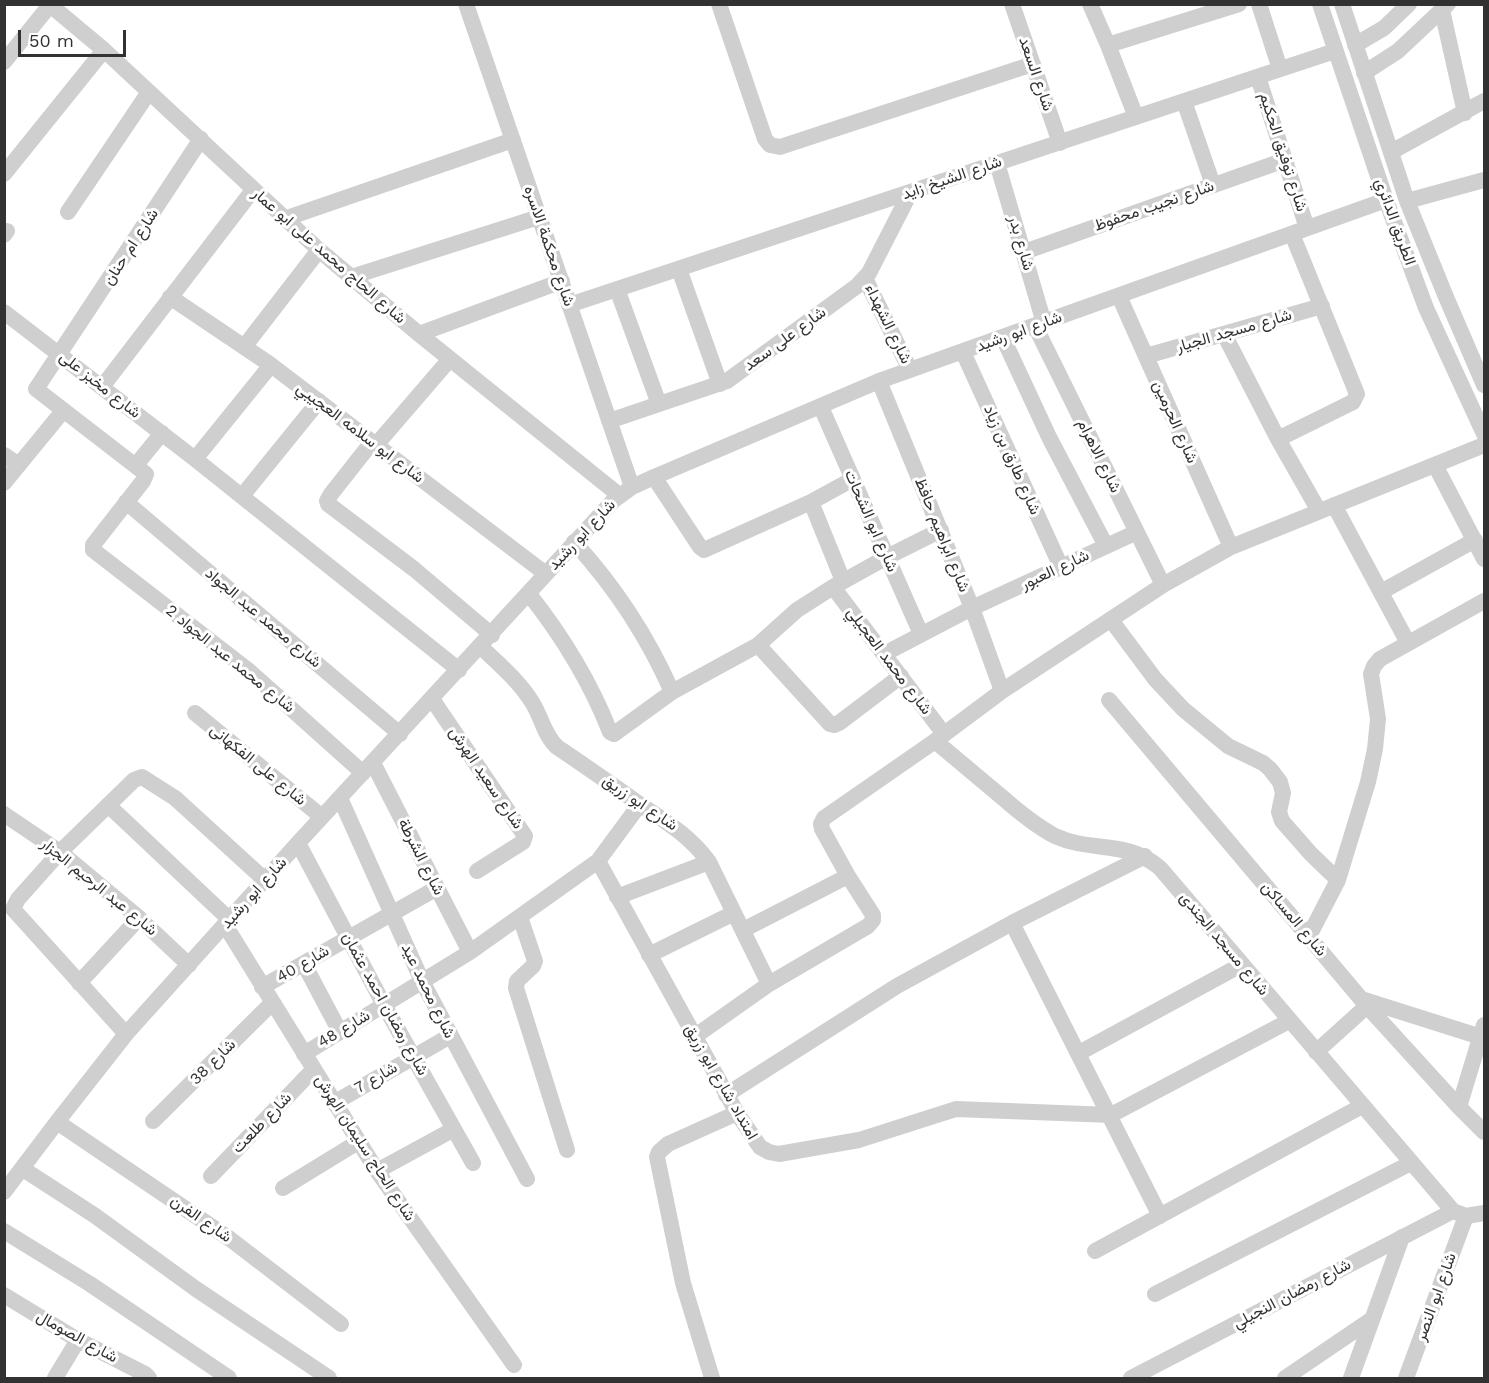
<!DOCTYPE html>
<html>
<head>
<meta charset="utf-8">
<style>
	body { margin:0 }
	#map { position:relative; width:1489px; height:1383px; overflow:hidden; background:#fff; font-family:"Work Sans",sans-serif }
	canvas { display:block }
	.frame { position:absolute; inset:0; border:6px solid #323232; pointer-events:none }
	.scale { position:absolute; left:18px; top:30px; width:108px; height:27px; box-sizing:border-box; border:3px solid #323232; border-top:0; padding-left:8px; font-size:18px; line-height:21px; white-space:nowrap; color:#323232; -webkit-text-stroke:4px #fff; paint-order:stroke }
</style>
</head>
<body>
<div id="map">
<canvas width="1489" height="1383"></canvas>
<div class="frame"></div>
<div class="scale">50 m</div>
</div>
<script>
const ctx = document.querySelector('canvas').getContext('2d');
ctx.lineJoin = 'round';
function trace(path, color, width, dash) {
  ctx.strokeStyle = color;
  ctx.lineWidth = width;
  ctx.lineCap = dash ? 'butt' : 'round';
  ctx.setLineDash(dash || []);
  ctx.stroke(path);
}
function label(font, color, halo, rows, align = 'center') {
  ctx.font = font + ' "Work Sans",Vazirmatn,sans-serif';
  ctx.lineWidth = 6;
  ctx.setLineDash([]);
  ctx.textBaseline = 'middle';
  ctx.strokeStyle = halo;
  ctx.fillStyle = color;
  for (const [text, x, y, turn = 0] of rows) {
    ctx.save();
    ctx.translate(x, y);
    ctx.rotate((+turn || 0) * Math.PI / 180);
    ctx.textAlign = isNaN(turn) ? turn : align;
    if (halo) ctx.strokeText(text, 0, 0);
    ctx.fillText(text, 0, 0);
    ctx.restore();
  }
}
const minor = new Path2D(`
	M49 4 104 50 319 250 419 334 619 495
	M466 4 632 487
	M719 4 765 139 770 145 780 147 1033 64
	M1012 4 1060 143
	M1090 4 1108 45 1136 117
	M1259 4 1280 69
	M1320 4 1386 200 1426 308 1484 434
	M1342 4 1407 201 1446 297 1484 385
	M1442 10 1465 113
	M1108 45 1239 4
	M1355 45 1384 28 1409 4
	M4 62 50 5
	M1364 73 1398 51 1448 4
	M1258 77 1307 228
	M1184 101 1213 185
	M201 139 36 389 146 474 143 481 93 545V550L248 670 363 773
	M1391 152 1484 101
	M997 163 1044 323
	M4 174 104 50
	M1407 201 1484 180
	M68 212 149 92
	M284 219 513 140
	M1292 234 1357 394 1353 402 1278 439 1319 511
	M4 235 7 231
	M1024 252 1285 160
	M679 269 720 384
	M351 277 539 217
	M865 278 910 370
	M617 289 659 404
	M1119 296 1231 547
	M170 297 271 365 546 574
	M569 305 1335 51
	M4 312 195 459 459 670
	M1035 326 1163 585
	M419 334 562 281
	M1224 334 1278 439
	M1003 338 1049 437 1106 546
	M244 347 319 250
	M963 352 1061 567
	M1146 356 1322 306
	M879 381 972 608 1002 691
	M102 387 253 190
	M821 407 921 634
	M609 421 727 381 857 286 869 273 910 193
	M372 442 331 494 327 501 328 504 414 569 492 635
	M376 445 450 359
	M4 455 19 465
	M195 459 271 365
	M136 465 162 433
	M1435 465 1484 559
	M654 477 700 547 704 550 811 502 853 479
	M4 483 63 411
	M242 496 319 401
	M126 502 400 734
	M811 502 843 581
	M1334 505 1408 643
	M574 542C616 588 647 635 672 692
	M833 587 944 734
	M1381 592 1475 540
	M529 594C563 637 590 681 610 732L614 734 672 692 758 645 797 610 833 587 887 557 941 530
	M1111 620 1155 679 1183 709 1228 746 1263 763 1270 769 1280 782 1283 793 1279 812 1282 821 1311 854 1338 880
	M758 645 830 724 834 725 839 723 901 676
	M481 647C499 664 518 680 532 702 541 716 544 735 557 747 584 765 611 784 638 803 665 821 689 835 709 862L769 984
	M884 654 972 608 1137 532
	M432 699 525 836 523 842 477 871
	M1109 700 1367 1006 1459 1107 1484 1132
	M195 713 322 817
	M935 741C958 760 980 779 1003 798 1019 812 1036 826 1055 836 1092 853 1126 839 1160 868L1453 1211 1466 1216 1484 1213
	M373 763 470 952
	M340 798 422 981 527 1179
	M108 805 230 920
	M4 814 60 852 139 918 189 965
	M298 843 384 1005 473 1163
	M598 861 737 1113 760 1147 769 1152 779 1154 859 1140 956 1109 1111 1115 1289 1021
	M617 897 709 862
	M520 917 535 961 533 966 517 981 516 988 567 1150
	M1012 923 1160 1216
	M225 925 377 1171 514 1365
	M743 930 848 876
	M1309 936 1338 880 1368 782 1375 749 1378 719 1371 674 1374 666 1380 659 1484 601
	M649 955 734 913
	M304 964 340 1032
	M79 983 139 918
	M262 987 437 888
	M1361 999 1481 1037
	M126 1034 13 909 18 899 60 852 134 780 142 777 175 798 265 880
	M694 1037 769 984 868 926 873 920V915L848 876 822 829 821 824 824 818 935 741 1002 691 1163 585 1231 547 1484 445
	M1316 1052 1367 1006
	M1079 1053 1241 965
	M304 1054 470 952 598 861 640 804
	M726 1095 897 986 1012 923 1145 856
	M334 1103 450 1036
	M1459 1107 1484 1025
	M153 1121 272 1003
	M57 1122 230 1239 341 1324
	M23 1169 94 1215 196 1289 329 1378
	M377 1171 454 1129
	M211 1176 313 1070
	M283 1188 358 1142
	M4 1192 57 1122 126 1034 298 843 614 500 632 487 654 477 879 381 1386 200
	M4 1231 90 1284 229 1378
	M1095 1251 1362 1106
	M1155 1294 1411 1163
	M4 1295 78 1340 145 1374 149 1378
	M55 1378 78 1340
	M712 1378 683 1283 657 1157 659 1152 668 1144 737 1113
	M1131 1378 1453 1211
	M1285 1378 1372 1319
	M1351 1378 1402 1237
	M1406 1378 1466 1216`);
const streetNames = [
	["شارع السعد",1036,74,71],
	["شارع توفيق الحكيم",1283,152,72],
	["شارع الشيخ زايد",952,178,-19],
	["شارع نجيب محفوظ",1154,206,-19],
	["الطريق الدائري",1395,222,70],
	["شارع بدر",1021,243,74],
	["شارع محكمة الاسره",549,246,71],
	["شارع ام حنان",131,247,-57],
	["شارع الحاج محمد على ابو عمار",329,256,41],
	["شارع الشهداء",888,324,64],
	["شارع مسجد الجيار",1234,331,-16],
	["شارع ابو رشيد",1019,332,-20],
	["شارع على سعد",785,339,-36],
	["شارع مخبز على",100,385,38],
	["شارع الحرمين",1175,422,66],
	["شارع ابو سلامه العجيبي",360,433,37],
	["شارع الاهرام",1099,456,64],
	["شارع طارق بن زياد",1012,460,66],
	["شارع ابو الشحات",871,521,66],
	["شارع ابو رشيد",582,535,-47],
	["شارع ابراهيم حافظ",942,535,68],
	["شارع العبور",1055,570,-25],
	["شارع محمد عبد الجواد",263,618,40],
	["شارع محمد عبد الجواد 2",230,659,39],
	["شارع محمد العجيلي",889,661,53],
	["شارع على الفكهانى",258,765,39],
	["شارع سعيد الهرش",486,778,56],
	["شارع ابو زريق",640,803,34],
	["شارع الشرطة",421,857,63],
	["شارع عبد الرحيم الجزار",99,887,39],
	["شارع ابو رشيد",254,893,-48],
	["شارع المساكن",1294,919,50],
	["شارع مسجد الجندى",1224,944,50],
	["شارع 40",303,964,-30],
	["شارع محمد عيد",428,991,64],
	["شارع رمضان احمد عثمان",385,1004,61],
	["شارع 48",344,1029,-31],
	["شارع 38",213,1062,-45],
	["شارع 7",376,1078,-30],
	["امتداد شارع ابو زريق",721,1082,60],
	["شارع طلعت",262,1123,-46],
	["شارع الحاج سليمان الهرش",365,1148,57],
	["شارع الفرن",201,1219,35],
	["شارع رمضان النجيلي",1292,1294,-28],
	["شارع ابو النصر",1436,1297,-70],
	["شارع الصومال",77,1337,29]
];
trace(minor, '#cfcfcf', 16);
label('16px', '#323232', '#fff', streetNames);
</script>
</body>
</html>
